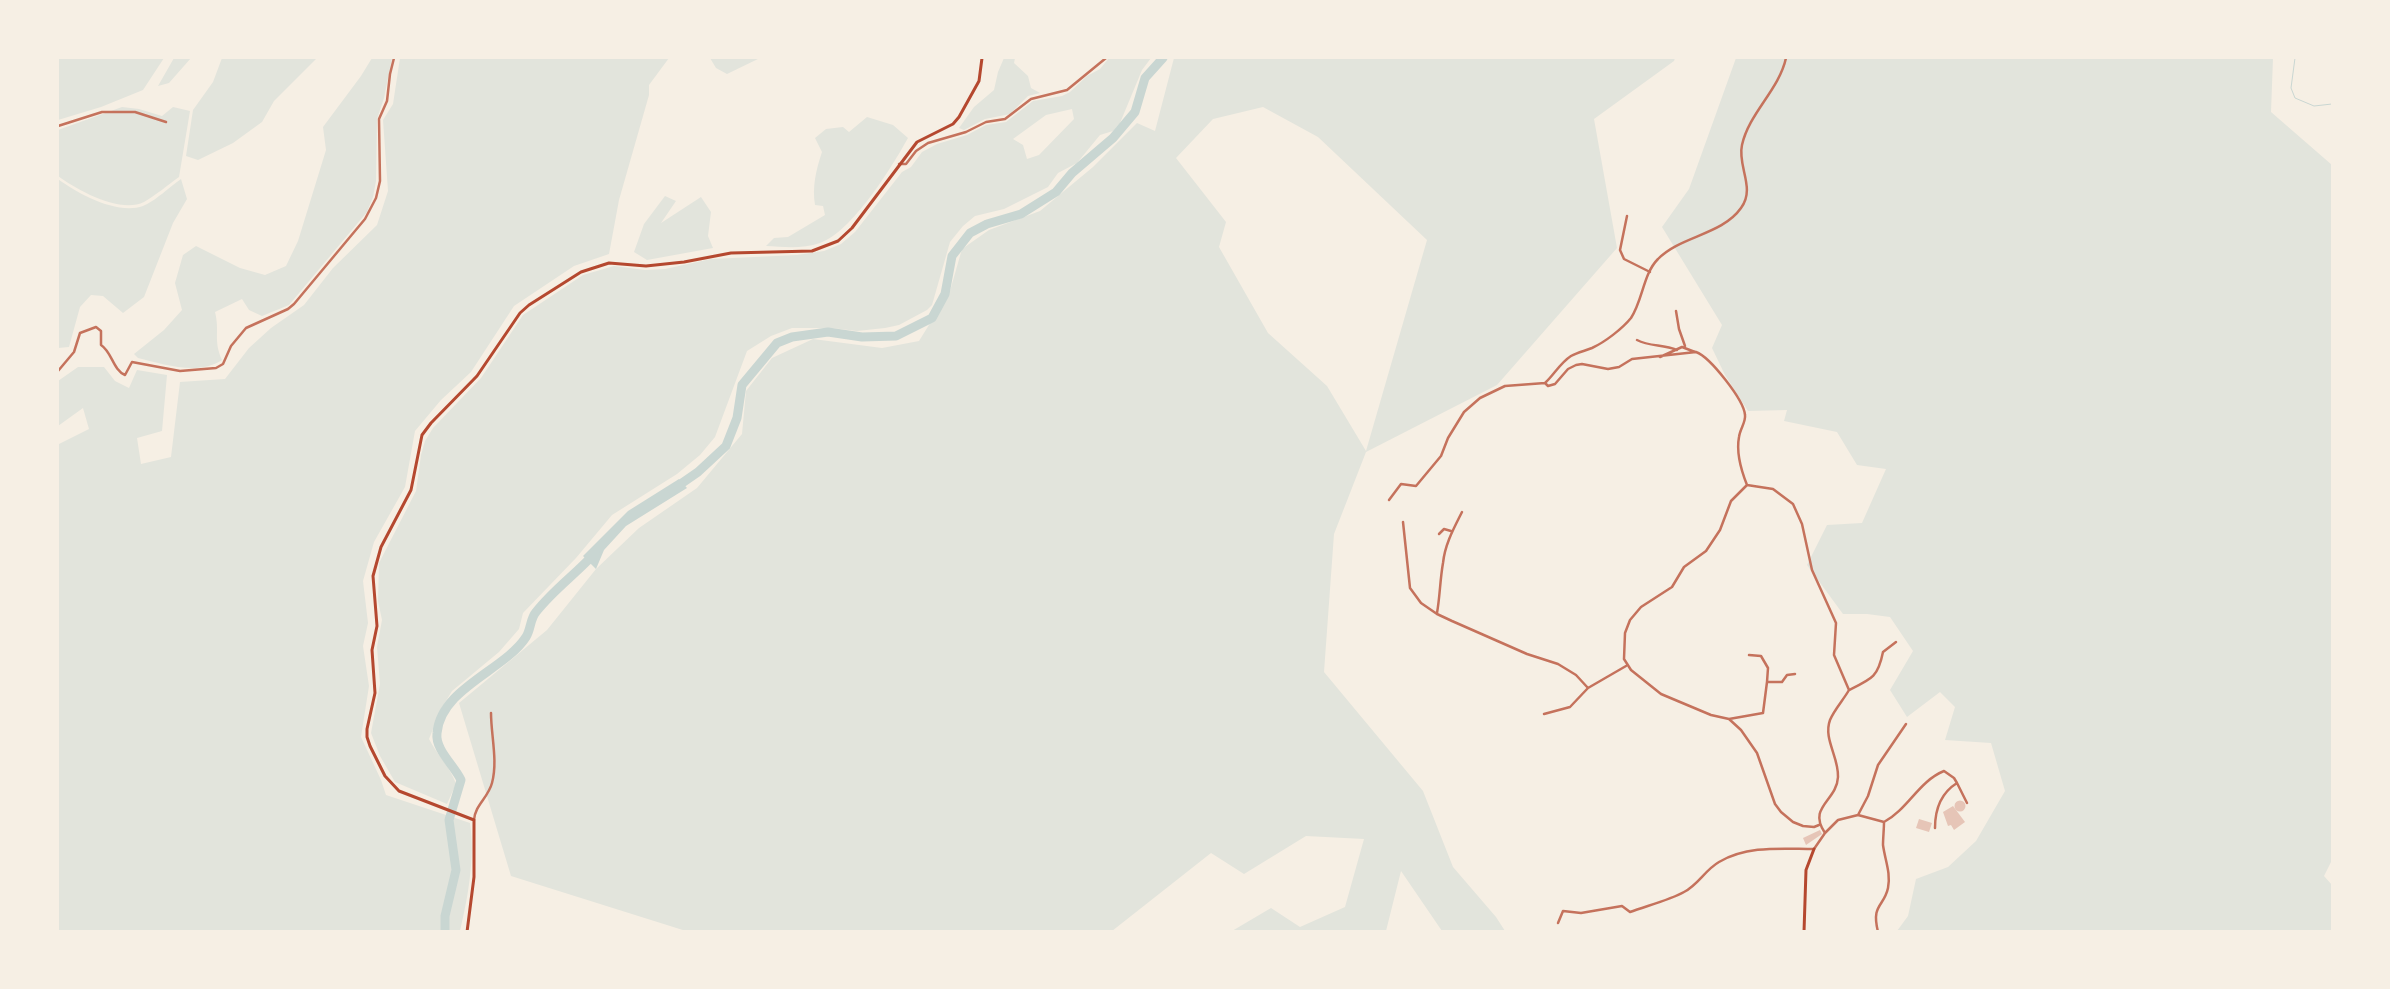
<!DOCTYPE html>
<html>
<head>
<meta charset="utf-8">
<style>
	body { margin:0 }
	#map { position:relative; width:2390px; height:989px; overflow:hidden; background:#f6efe4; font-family:"Archivo Narrow",sans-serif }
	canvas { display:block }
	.frame { position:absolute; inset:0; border:59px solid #f6efe4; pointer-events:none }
</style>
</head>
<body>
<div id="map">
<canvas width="2390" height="989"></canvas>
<div class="frame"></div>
</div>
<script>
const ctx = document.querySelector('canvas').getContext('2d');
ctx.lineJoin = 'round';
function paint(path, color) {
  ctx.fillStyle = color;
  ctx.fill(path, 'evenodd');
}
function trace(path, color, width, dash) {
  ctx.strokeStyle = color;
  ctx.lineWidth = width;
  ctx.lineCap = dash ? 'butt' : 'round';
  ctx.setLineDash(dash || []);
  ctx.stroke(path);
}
const green = new Path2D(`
	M58 58H164L143 90 101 107 58 120Z
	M174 58H191L169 83 158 86Z
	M222 58H317L274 101 262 122 233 143 198 160 186 156 193 110 213 82Z
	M372 58H392L384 98 377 119 376 181 373 197 367 212 289 305 262 316 249 310 242 299 215 312C220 332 213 340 222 360 198 376 163 364 138 358L134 354 164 330 182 310 175 283 183 255 196 246 240 268 265 275 286 266 298 241 326 150 323 127 361 76Z
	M400 58H669L649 85V95L619 200 609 254 574 266 514 306 471 372 441 400 415 431 405 487 374 542 363 581 368 623 363 646 369 686 361 737 381 780 386 795 470 823C475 859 468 897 460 931H58V441L59 444 89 429 83 408 58 426V381L78 367H104L115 381 129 388 137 370 167 375 162 431 137 438 141 464 171 457 180 382 225 379 249 348 271 328 304 305 333 268 377 225 388 191 383 120 393 104Z
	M710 58H760L727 74 716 68Z
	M1004 58H1015L1014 63 1028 76 1031 88 1040 93 1028 96 1010 114 985 119 964 130 959 128 974 107 994 90 998 72Z
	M1109 58H1151L1142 70 1120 123 1113 131 1100 135 1077 163 1058 173 1048 187 1004 209 975 216 963 226 950 242 932 305 927 310 899 325 885 328 857 331 832 328H792L771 336 747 351 715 437 700 455 677 474 612 515 576 558 523 613 519 629 499 652 452 691 441 709 429 739C437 755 451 768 456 784L447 804 395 782 380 756 371 733 380 684 377 647 382 620 378 601 379 563 416 491 421 455 425 441 433 428 481 378 523 315 583 275 614 266 645 270 665 269 711 259 797 255 824 251 841 244 855 232 902 172 911 167 922 152 937 144 967 135 986 125 1006 122 1033 101 1062 96 1070 92 1087 76 1100 69ZM1072 109 1074 119 1039 155 1027 159 1023 145 1013 139 1046 115Z
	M1174 58H1675L1674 61 1594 119 1617 248 1497 385 1366 452 1334 534 1324 672 1423 791 1453 867 1496 917 1505 931H1442L1401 871 1386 931H1232L1271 908 1300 927 1345 907 1364 839 1306 836 1244 874 1211 853 1112 931H686L511 876 459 703 547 630 596 569 639 528 697 488 742 434 746 391 772 358 813 339 882 348 919 341 950 291 962 249 989 230 1040 211 1093 167 1137 123 1155 131ZM1263 107 1318 137 1427 240 1366 451 1327 386 1268 333 1219 247 1226 222 1176 158 1213 119Z
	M1736 58H2273L2271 112 2332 165V860L2324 876 2332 885V931H1897L1908 916 1916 879 1948 867 1976 841 2005 791 1991 743 1945 740 1955 707 1940 692 1907 717 1890 690 1913 651 1890 617 1867 614H1843L1807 565 1827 525 1862 523 1886 469 1857 465 1837 432 1784 421 1787 410 1748 411 1725 375 1712 348 1722 325 1662 227 1689 189Z
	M122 107 139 109 162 116 173 107 190 111 179 177C168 185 156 195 144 202 120 214 77 190 58 176V130Z
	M867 117 893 125 908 138C892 167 852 232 820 243 803 249 784 247 766 246L774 238 788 237 825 215 823 206 815 205C812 187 816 170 822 152L815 138 826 129 843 127 849 132Z
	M58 179C78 194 117 215 143 206 154 202 171 186 181 179L187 199 173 223 144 297 123 313 103 296 91 295 80 307 69 347 58 348Z
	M665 196 676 201 661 223 701 197 711 212 708 236 713 248 647 260 634 252 644 224Z`);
const water = new Path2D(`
	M679 479 687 488 626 526 604 550 596 569 583 556 628 511Z`);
const stream = new Path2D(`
	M2295 58 2291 88 2295 98 2314 106 2332 104`);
const river = new Path2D(`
	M672 490 698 472 726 446 737 418 742 385 777 343 792 337 828 332 862 337 896 336 932 318 945 294 952 256 970 233 987 224 1021 214 1056 192 1072 173 1113 138 1135 112 1145 78 1163 58
	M445 932V916L456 870 449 820 461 780C454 765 435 750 437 733 441 688 505 670 526 637 531 629 530 619 536 612 553 590 577 573 595 553`);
const building = new Path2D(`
	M1954.5 806a5.5 5.5 0 1 1 11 0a5.5 5.5 0 1 1-11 0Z
	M1953 806 1965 822 1954 830 1951 825 1948 826 1943 812Z
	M1919 819 1932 823 1929 832 1916 828Z
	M1820 830 1822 834 1806 845 1803 838Z`);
const minor = new Path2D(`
	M58 126 102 112H135L166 122
	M899 164H906L916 151 928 143 966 132 986 122 1005 119 1031 99 1067 90 1106 58
	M1627 216 1620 250 1624 259 1650 272
	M1676 311 1679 329 1685 346
	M1637 340C1650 347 1663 344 1677 350
	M1660 357 1682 347 1695 352
	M58 371 74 352 80 333 96 327 101 331V345C112 352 113 370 125 375L132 362 180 371 216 368 223 364 231 346 246 328 288 309 294 304 365 219 376 198 380 181 379 119 387 101 390 74 394 58
	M1545 383 1548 386 1555 384 1568 369 1576 365 1582 364 1608 369 1619 367 1632 359 1696 352C1710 357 1744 400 1745 415 1746 422 1740 429 1739 437 1736 453 1741 470 1747 485
	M1389 500 1401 484 1416 486 1441 456 1448 438 1464 412 1480 398 1505 386 1545 383C1554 375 1560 363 1571 356 1578 352 1585 351 1592 348 1605 342 1622 329 1631 318 1643 300 1643 274 1658 259 1680 236 1722 235 1741 208 1756 188 1737 166 1742 145 1749 113 1779 90 1786 58
	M1403 522 1410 588 1421 603 1437 614 1452 621 1527 654 1558 664 1576 675 1588 688 1626 666
	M1439 534 1444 529 1451 531
	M1437 613C1440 596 1440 580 1443 563 1445 544 1454 528 1462 512
	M1749 655 1761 656 1768 668 1767 682
	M1849 690C1872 679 1878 677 1883 652L1896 642
	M1544 714 1570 707 1588 688
	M1729 719 1763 713 1767 682H1782L1787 675 1795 674
	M1957 783 1967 803
	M1858 815 1884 822C1908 809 1919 781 1944 771L1954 778 1957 783C1941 793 1935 809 1935 828
	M474 820C475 805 488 798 492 783 498 761 491 735 491 713
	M1825 833 1838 820 1858 815 1868 796 1878 765 1906 724
	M1558 923 1563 911 1581 913 1622 906 1630 912C1646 906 1670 900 1684 892 1698 885 1705 870 1719 862 1748 845 1782 849 1814 849L1825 833C1807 807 1837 801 1838 777 1839 757 1823 739 1830 720 1834 710 1844 699 1849 690L1834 655 1836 623 1812 570 1802 524 1793 504 1773 489 1747 485 1731 501 1720 530 1706 551 1684 567 1672 587 1641 607 1630 620 1625 633 1624 659 1631 670 1661 694 1711 715 1729 719 1741 730 1757 753 1775 804 1781 812 1793 822 1803 826 1814 827 1819 825
	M1878 932C1871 904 1884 907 1888 888 1891 873 1885 860 1883 845 1883 838 1884 829 1884 822`);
const secondary = new Path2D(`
	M467 932 474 877V820L399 791 385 776 370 746 367 737V729L375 693 372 650 377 626 373 576 381 547 411 490 422 435 431 423 477 376 520 313 529 305 581 272 609 263 646 266 684 262 731 253 812 251 838 241 852 228 917 142 953 124 959 117 979 81 982 58
	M1804 932 1806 870 1814 849`);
paint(green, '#e2e4dc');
paint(water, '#c9d6d2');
trace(stream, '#c9d6d2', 1);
trace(river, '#c9d6d2', 9);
paint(building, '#e6c5b7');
trace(minor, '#c5725c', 2.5);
trace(secondary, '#b5482f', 3);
</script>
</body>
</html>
